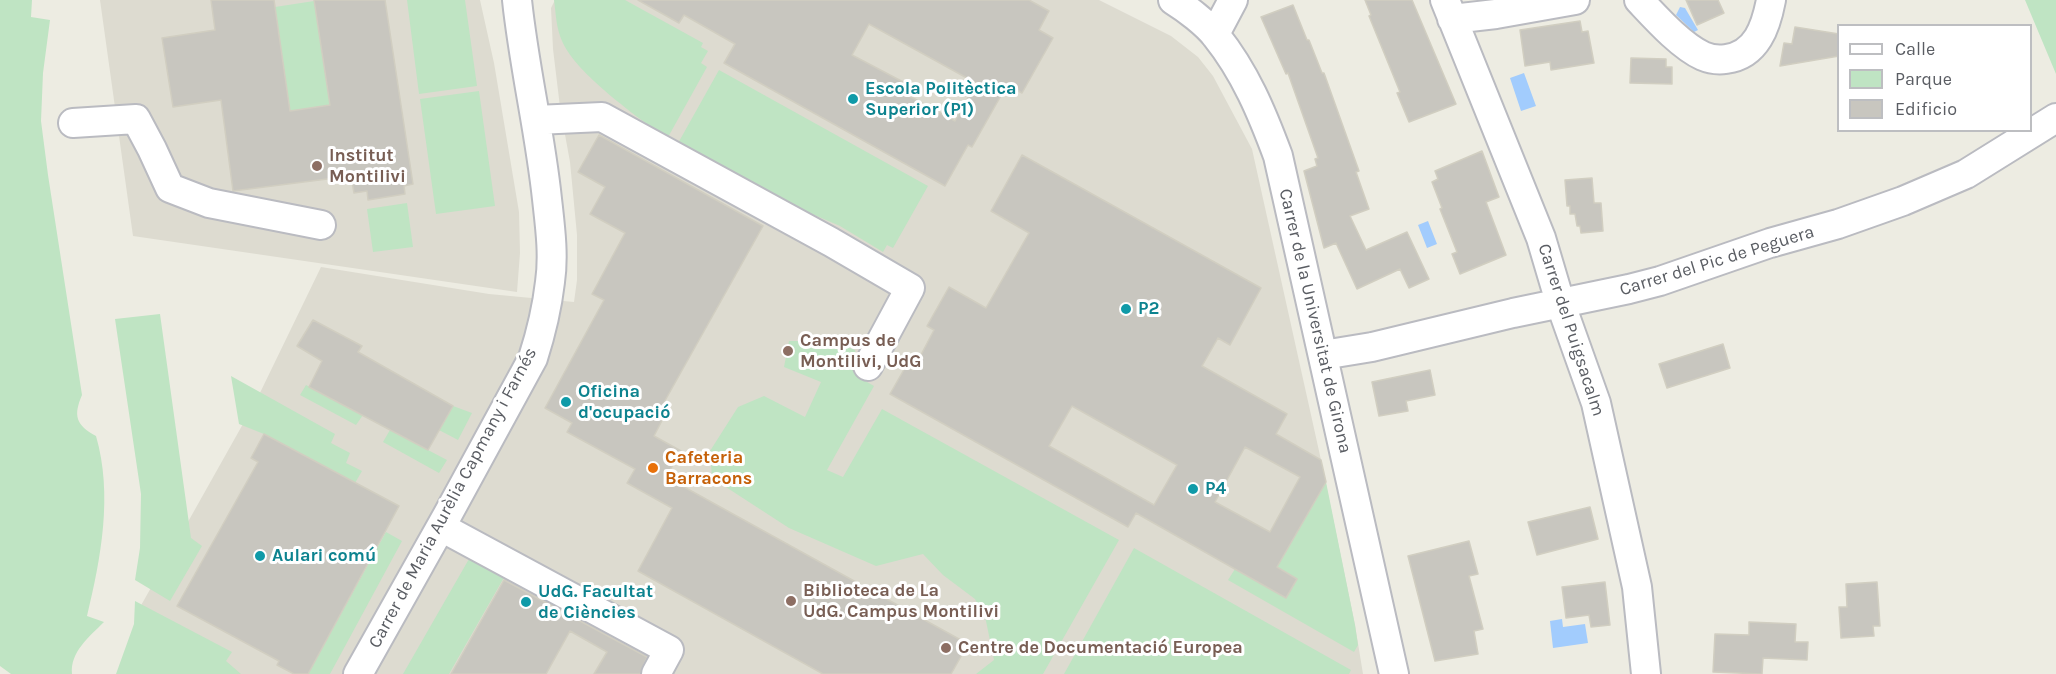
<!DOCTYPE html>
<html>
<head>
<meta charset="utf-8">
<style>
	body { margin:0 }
	#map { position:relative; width:2056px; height:674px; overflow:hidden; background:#edece2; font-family:Karla,sans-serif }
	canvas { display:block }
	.legend { position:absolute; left:1837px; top:24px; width:195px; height:108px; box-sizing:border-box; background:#fff; border:2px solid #bdbec1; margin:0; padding:8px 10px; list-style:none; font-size:18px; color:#5a5d63 }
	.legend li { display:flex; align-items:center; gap:12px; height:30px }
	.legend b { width:30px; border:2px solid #bdbec1 }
</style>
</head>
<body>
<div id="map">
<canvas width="2056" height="674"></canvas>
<ul class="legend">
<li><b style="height:8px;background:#fff"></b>Calle</li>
<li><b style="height:16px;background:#bfe4c3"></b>Parque</li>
<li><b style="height:16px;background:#c8c6bf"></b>Edificio</li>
</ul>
</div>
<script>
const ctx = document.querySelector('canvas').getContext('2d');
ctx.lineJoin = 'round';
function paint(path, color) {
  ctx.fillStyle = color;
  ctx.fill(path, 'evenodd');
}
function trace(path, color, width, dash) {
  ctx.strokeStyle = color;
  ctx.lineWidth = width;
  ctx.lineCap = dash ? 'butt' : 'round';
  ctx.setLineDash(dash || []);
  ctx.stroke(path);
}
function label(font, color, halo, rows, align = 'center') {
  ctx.font = font + ' Karla,sans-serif';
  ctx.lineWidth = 6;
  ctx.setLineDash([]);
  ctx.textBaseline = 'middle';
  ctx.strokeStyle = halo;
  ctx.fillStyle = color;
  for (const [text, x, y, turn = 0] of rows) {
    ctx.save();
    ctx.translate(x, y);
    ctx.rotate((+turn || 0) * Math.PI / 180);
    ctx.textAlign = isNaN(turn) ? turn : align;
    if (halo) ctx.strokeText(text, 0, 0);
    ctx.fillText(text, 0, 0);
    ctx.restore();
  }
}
const education = new Path2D(`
	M100 0H480L494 63 519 212 520 253 517 292 133 236Z
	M555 0H1099L1171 36 1198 57 1213 76 1252 149 1321 460 1355 625 1363 674H124L139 609 257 399 321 267 489 294 574 302 577 280V235L570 162 560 107 553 49 551 8Z`);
const green = new Path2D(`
	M0 0H32L31 17 50 20 43 73 41 121 48 175 82 395C73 416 76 425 96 436 113 495 101 558 87 616L104 622C89 637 70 652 72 674H11L0 666Z
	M407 0H465L477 86 419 94Z
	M554 0H625L703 43 701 47 708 51 701 63 707 67 667 139C638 117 576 74 562 41 556 28 556 14 554 0Z
	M2025 0H2056V74Z
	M314 1 330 105 290 111 275 7Z
	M719 70 928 186 893 248 887 245 883 252 840 226 770 196 677 145Z
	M479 91 495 206 436 214 420 99Z
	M407 203 413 247 373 252 367 209Z
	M160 314 191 538 202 546 170 601 135 580 140 548 141 494 115 319Z
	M789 341H832L855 350 860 378 874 386 827 470 843 477 882 409 1119 540 1043 674H976L994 660 986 621 975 599 943 575 923 554 876 566 789 528 712 478 710 451 738 407 764 396 805 417 821 382 784 367Z
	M231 376 335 434 331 443 350 453 346 463 362 471 355 483 264 434 239 424Z
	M306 385 363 415 356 425 300 395Z
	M453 406 472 413 458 440 439 430Z
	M390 430 447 460 439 473 383 442Z
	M1326 482 1355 625 1358 645 1354 652 1228 580 1235 569 1286 598 1297 579 1277 567Z
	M386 532 402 541 330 674H308Z
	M1134 548 1351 670 1349 674H1064Z
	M473 552 506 574 449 674H403Z
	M135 601 232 652 226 661 241 674H116L134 624Z`);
const water = new Path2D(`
	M1680 7 1685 8 1698 30 1694 32 1676 15Z
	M1524 73 1536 106 1521 111 1510 78Z
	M1428 221 1437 244 1427 248 1418 225Z
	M1562 619 1563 627 1585 624 1588 643 1553 648 1550 621Z`);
const building = new Path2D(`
	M211 0H274L290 111 330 105 314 0H385L413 184 404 186 405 194 368 200 367 191 354 193 351 176 233 191 221 100 173 107 162 38 215 30Z
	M638 0H1029L1049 11 1039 30 1053 38 1022 93 1007 85 972 147 968 145 945 186 724 63 735 44 684 15 679 23ZM869 24 976 83 955 121 902 92 907 84 852 55Z
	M1365 0H1412L1456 104 1409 122 1397 93 1400 92 1369 16 1371 15Z
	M1686 0H1718L1724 13 1697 25Z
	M1293 5 1307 40H1309L1322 73H1324L1359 171 1356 172 1369 209 1350 216 1366 250 1407 232 1429 279 1409 288 1400 269 1357 289 1336 243 1324 248 1304 171 1317 166 1315 159 1318 158 1288 73 1286 74 1261 17Z
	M1580 21 1582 32 1588 31 1594 63 1551 70 1550 62 1525 66 1520 30Z
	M1795 27 1839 34V56L1780 66 1784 43 1792 44Z
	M1631 58 1666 59V67H1672V84L1630 83Z
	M599 135 763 226 662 406 668 409 654 436 681 451 666 477 968 644 951 674H823L638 571 672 508 627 483 635 469 567 432 572 423 545 408 604 300 592 294 625 233 590 214 605 187 578 172Z
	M1482 151 1499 197 1486 202 1506 255 1460 274 1452 254 1457 252 1440 209 1442 208 1432 182 1438 179 1435 171Z
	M1022 155 1261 288 1230 345 1218 338 1202 366 1287 414 1276 434 1321 460 1326 482 1277 567 1297 579 1286 598 1136 513 1128 527 890 394 906 366 913 370 934 330 927 326 949 287 986 308 1029 233 991 211ZM1072 406 1177 465 1154 505 1049 446ZM1245 447 1300 477 1270 532 1215 502Z
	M1592 178 1594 203H1601L1603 231 1581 233 1580 226H1577L1575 214H1570V206H1567L1565 180Z
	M313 320 362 346 358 352 453 406 428 450 309 387 322 361 297 346Z
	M1723 344 1730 368 1667 388 1659 364Z
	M1430 370 1435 395 1406 401 1408 411 1379 416 1372 382Z
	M264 434 399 506 308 674H294L277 665 279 661 177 606 258 462 251 458Z
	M1590 507 1598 539 1537 555 1528 522Z
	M1469 541 1478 574 1469 576 1483 629 1474 631 1478 654 1435 661 1408 556Z
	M504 580 647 657 640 674H594L607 652 570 631 546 674H451Z
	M1605 582 1610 625 1591 627 1589 615 1566 618 1562 587Z
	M1877 582 1880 626H1873L1874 636 1841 638 1839 607H1847L1846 584Z
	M1749 622 1796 624 1795 642H1808L1807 660 1763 658 1762 674 1713 672 1715 634 1749 635Z`);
const minor = new Path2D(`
	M1173 0C1186 8 1207 24 1216 36 1245 72 1262 113 1278 156L1394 674
	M1445 0 1541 238 1560 302 1596 403 1637 587 1646 674
	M1639 0C1656 18 1681 46 1703 56 1710 59 1719 60 1726 59 1757 55 1766 26 1771 0
	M1452 19 1496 14 1575 0
	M1215 34 1233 0
	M536 120 602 117 831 242 910 288 868 366
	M73 123 136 119 152 149 170 188 209 203 321 225
	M1323 355 1372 347 1513 313 1629 289 1660 281 1770 243 1838 224 1903 201 1966 174 2056 118
	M441 527 669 650 656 674
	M358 674 448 514 533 358C541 333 547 308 550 282 554 255 550 226 547 199 540 132 524 67 517 0`);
const markers = [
	[853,99,6,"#0f9aa8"],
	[317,166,6,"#8d6e63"],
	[1126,309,6,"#0f9aa8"],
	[788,351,6,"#8d6e63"],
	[566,402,6,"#0f9aa8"],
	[653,468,6,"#e8710a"],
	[1193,489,6,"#0f9aa8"],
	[260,556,6,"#0f9aa8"],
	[791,601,6,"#8d6e63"],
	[526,602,6,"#0f9aa8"],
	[946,648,6,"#8d6e63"]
];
const cultureNames = [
	["Escola Politèctica",865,89],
	["Superior (P1)",865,110],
	["P2",1138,309],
	["Oficina",578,392],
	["d'ocupació",578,413],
	["P4",1205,489],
	["Aulari comú",272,556],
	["UdG. Facultat",538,592],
	["de Ciències",538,613]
];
const educationNames = [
	["Institut",329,156],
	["Montilivi",329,177],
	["Campus de",800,341],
	["Montilivi, UdG",800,362],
	["Biblioteca de La",803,591],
	["UdG. Campus Montilivi",803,612],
	["Centre de Documentació Europea",958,648]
];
const streetNames = [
	["Carrer del Pic de Peguera",1717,261,-17],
	["Carrer de la Universitat de Girona",1315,321,77],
	["Carrer del Puigsacalm",1571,330,72],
	["Carrer de Maria Aurèlia Capmany i Farnés",453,498,-62]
];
const foodNames = [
	["Cafeteria",665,458],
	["Barracons",665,479]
];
paint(education, '#dddbd0');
paint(green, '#bfe4c3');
paint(water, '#a2ccfd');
paint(building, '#c8c6bf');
trace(building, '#d1cec1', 1.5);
trace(minor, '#babbc1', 32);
trace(minor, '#fff', 28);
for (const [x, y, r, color] of markers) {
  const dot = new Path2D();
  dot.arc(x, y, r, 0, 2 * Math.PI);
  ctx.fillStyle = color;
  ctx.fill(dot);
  trace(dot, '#fff', 2);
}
label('bold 18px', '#0d838f', '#fff', cultureNames, 'left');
label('bold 18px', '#785e54', '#fff', educationNames, 'left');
label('18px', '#5a5d63', '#fff', streetNames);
label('bold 18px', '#c56008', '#fff', foodNames, 'left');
</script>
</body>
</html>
